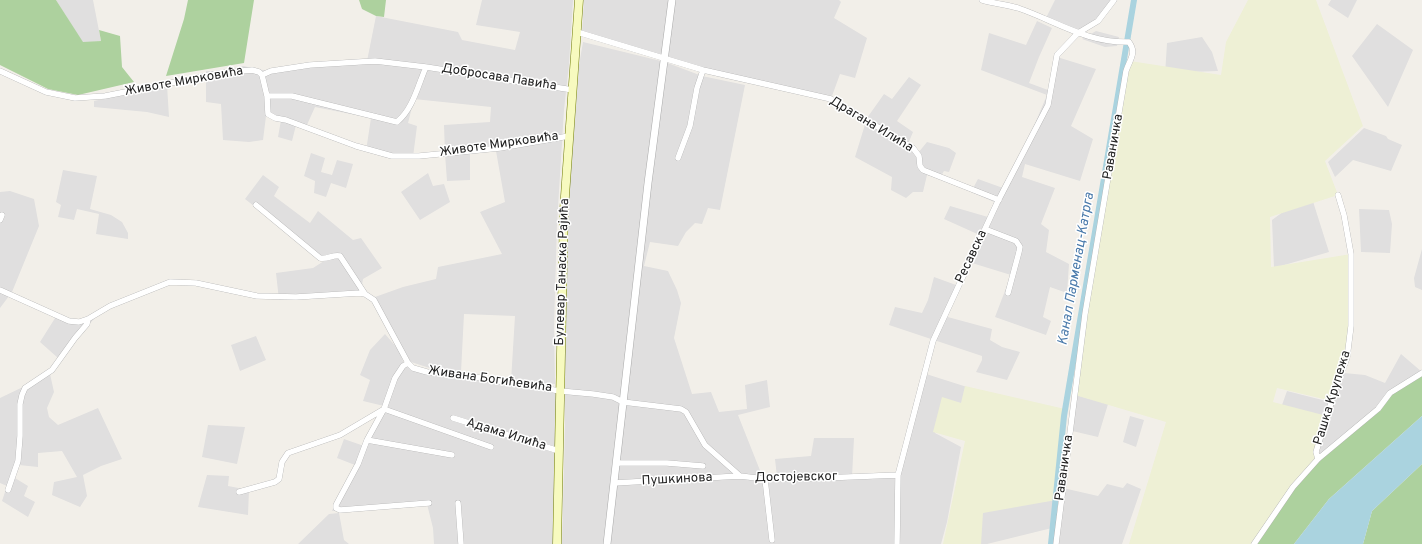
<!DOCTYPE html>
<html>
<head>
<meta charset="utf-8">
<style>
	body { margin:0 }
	canvas { display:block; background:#f2efe9 }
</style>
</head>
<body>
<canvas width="1422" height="544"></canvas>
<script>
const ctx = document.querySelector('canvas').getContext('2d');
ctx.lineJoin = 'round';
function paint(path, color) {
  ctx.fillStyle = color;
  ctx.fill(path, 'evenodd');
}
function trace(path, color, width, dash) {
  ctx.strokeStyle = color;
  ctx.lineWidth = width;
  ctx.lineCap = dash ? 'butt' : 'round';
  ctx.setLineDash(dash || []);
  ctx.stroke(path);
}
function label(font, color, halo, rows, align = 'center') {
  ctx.font = font + ' Overpass,sans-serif';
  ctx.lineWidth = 3;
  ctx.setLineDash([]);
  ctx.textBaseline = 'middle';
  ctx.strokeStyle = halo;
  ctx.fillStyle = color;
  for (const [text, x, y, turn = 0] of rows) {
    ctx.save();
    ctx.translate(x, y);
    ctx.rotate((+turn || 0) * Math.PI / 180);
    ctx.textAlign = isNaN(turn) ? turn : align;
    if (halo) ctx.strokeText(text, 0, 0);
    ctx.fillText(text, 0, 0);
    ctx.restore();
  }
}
const residential = new Path2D(`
	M56 0H93L101 41 83 43Z
	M482 0H573L569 64 564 110 557 224 554 327 555 384 511 381 515 316 464 314 461 372 439 371 411 362 391 328 375 297 403 287 436 279 438 267 502 254 480 212 505 202 496 151 470 154V180L447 181 445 154 444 125 490 122 491 107 414 99 408 123 417 126 413 157 387 158 366 151 371 118 315 107 306 127 296 125 292 141 278 137 281 120 266 116 263 140 249 142 223 140 221 104 206 102V71H221L243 66 268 71 367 61 376 16 458 32 462 40 515 50 520 32 476 25Z
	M584 0H839L841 2 834 18 867 38 855 78 840 74 832 96 791 90 705 70 582 33Z
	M1055 0H1114L1107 11 1080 32 1045 20Z
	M1331 0H1357L1348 18 1328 5Z
	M1037 21 1052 28 1039 57 1029 83 1048 90 1057 57 1096 69 1071 126 1093 139 1080 181 1025 164 1022 177 1055 188 1041 224 1049 230 1046 252 1069 264 1067 293 1050 287 1043 317 1051 321 1046 335 995 317 1011 275 972 263 984 237 944 219 950 206 988 217 994 202 971 192 978 179 1003 188 1028 140 1047 95 981 70 989 33 1026 45Z
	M1377 24 1413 50 1388 107 1352 56Z
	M1096 31 1119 37 1117 46 1105 47 1082 39Z
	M1202 37 1212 52 1218 71 1190 72 1165 75 1167 43Z
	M583 42 665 62 702 76 745 85 720 210 708 208 702 224 695 223 686 232 678 246 650 242 644 266 668 271 677 290 681 303 674 338 692 394 711 392 719 412 747 409 745 385 767 380 770 407 738 415 763 478 777 477 775 459 811 456 814 438H854L852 477 896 474 905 447 913 406 923 373 967 387 965 404 942 399 935 433 961 447 947 522 941 544H562L565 427V335L570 164 575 119 579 65Z
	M909 77 921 85 897 121 913 132 908 144 918 153 927 142 949 148 956 153 949 172 944 171 939 179 927 175 923 192H913L906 198 891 190 892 177 855 157 867 118 884 94 892 99Z
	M167 85 169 117 147 112 94 107V101Z
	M1364 128 1386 136 1388 139 1402 145 1391 171 1353 160 1335 177 1328 162Z
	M311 153 325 158 321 172 332 175 337 160 353 164 346 188 331 183 326 197 314 193 315 181 304 176Z
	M63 170 97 176 90 209 111 215 122 222 128 233V239L96 234 99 214 77 209 74 220 58 217 61 205 56 202Z
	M428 173 433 186 444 184 450 202 420 220 401 192Z
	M263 175 279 187 274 196 310 223 318 211 353 240 361 238 382 268 363 279 361 291 333 292 279 300 276 273 313 268 324 261 245 199Z
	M10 191 34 199 39 226 12 292 0 308V192Z
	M1310 192 1329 252 1274 268 1272 220Z
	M1359 209 1389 210 1392 224 1390 253 1361 252Z
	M1422 249V290L1415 287 1414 278Z
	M934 277 956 285 944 316 992 329 990 340 1002 347 1020 352 1007 380 976 372 982 360V356L889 325 895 307 922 313 928 300Z
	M57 315 65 321 94 319 58 358 40 342Z
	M385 334 398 349 405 366 437 373 557 392 553 544H434L433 528 427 504 332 511 355 465 337 458 344 439 364 446 384 406 363 401 370 380 360 375 370 350Z
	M256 336 266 360 240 371 231 345Z
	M1401 354 1422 372 1316 464 1322 443 1282 405 1287 391 1334 403 1344 373 1365 375 1385 383Z
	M50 374 54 392 47 408 49 417 58 425 98 408 122 459 101 466 83 475 87 496 80 507 52 495 54 482 77 477 62 451 38 453V467L19 465 15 478 28 486 24 496 35 502 28 517 2 501 7 486 0 483V398Z
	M1072 394 1108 404 1098 437 1068 430Z
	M1130 416 1144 420 1136 447 1123 442Z
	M208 425 245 427 237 464 202 457Z
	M207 475 229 476 228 486 249 490 248 515 198 507Z
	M1127 483 1141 489 1122 544H1058L1063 488 1098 496 1107 484 1123 488Z
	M1056 500V527L987 544H979L983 510Z
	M339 513 344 540 349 544H298L329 514Z`);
const farmland = new Path2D(`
	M1248 0H1316L1363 126 1325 161 1338 195 1270 217 1271 267 1351 254V326L1347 358 1332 401 1277 388 1273 402 1327 416 1321 439 1318 459 1254 544H1129L1166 422 1075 395 1085 314 1130 61 1221 75 1226 42Z
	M965 386 1065 409 1056 500 983 513 981 544H943L965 441 933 432 942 397 961 403Z`);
const forest = new Path2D(`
	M0 0H56L83 42 101 41 99 30 120 36 122 67 134 82 78 95 48 89 0 65Z
	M188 0H254L244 63 166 76 184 19Z
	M359 0H386L384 17 376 16 362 9Z
	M1422 373V416L1329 499 1294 544H1254L1293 487 1318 459 1378 409 1390 393Z
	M1422 464V544H1363L1372 511Z`);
const water = new Path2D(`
	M1422 416V464L1372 511 1363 544H1294L1329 499Z`);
const canal = new Path2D(`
	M1051 544 1064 416 1134 0`);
const minor = new Path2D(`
	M982 0C993 3 1006 5 1018 8 1056 21 1087 43 1129 42 1137 53 1130 59 1126 71L1085 314 1056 544
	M577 32 703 70 831 99 913 148 919 156 920 166 923 170 999 200
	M0 71 46 92 75 98 105 96 221 73 252 70 259 72 262 75 267 96 268 114 275 118 286 120 356 146 392 156H419L500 148 569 136
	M262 75 271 71 310 65 375 61 426 67 573 90
	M267 96H292L397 122C413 109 418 85 426 67
	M678 158 690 126 697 88 703 70
	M256 205 320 258C327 260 333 254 340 256L365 294
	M0 220 2 215
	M985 229 1016 241 1020 247 1019 252 1008 293
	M0 290 69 321 79 322 88 319 110 306 170 282 196 283 257 296 296 297 360 293 365 294 374 300 408 363 413 368 427 372 456 374 560 391 593 394 613 397 623 402 681 409 686 412 705 445 740 476 765 479 823 478 898 475
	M408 363 403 366 395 378 384 409 367 440 358 464 336 505V508L340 510 429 503
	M453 418 559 451
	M367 440 452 455
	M1318 459 1316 452 1336 387 1347 358 1351 326V254L1344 215 1338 195
	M617 463H667L703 466
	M765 479 772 540
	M614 483 740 476
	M8 490 18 461 20 436V404L22 395 25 388 52 370 75 338 87 324 88 319
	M239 492 275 482 279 479 282 462 288 453 340 435 384 409 491 447
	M458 503 461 544
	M897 544 898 475 933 341 997 203 1048 105 1057 55 1078 33 1098 21 1114 0
	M1254 544 1293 487 1318 459 1378 409 1390 393 1422 373`);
const tertiary = new Path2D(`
	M607 544 648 183 672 0`);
const secondary = new Path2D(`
	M557 544 564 210 579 0`);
const streetNames = [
	["Добросава Павића",499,78,9],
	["Животе Мирковића",184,82,-10],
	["Драгана Илића",871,125,31],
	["Животе Мирковића",499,145,-8],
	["Раваничка",1114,147,-80],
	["Ресавска",972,257,-65],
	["Булевар Танаска Рајића",563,272,-88],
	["Живана Богићевића",490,380,8],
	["Рашка Крупежа",1333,398,-73],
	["Адама Илића",506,435,17],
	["Раваничка",1065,468,-82],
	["Достојевског",796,478,-1],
	["Пушкинова",677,480,-3]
];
const waterNames = [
	["Канал Парменац-Катрга",1077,269,-80]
];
paint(residential, '#e0dfdf');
paint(farmland, '#eef0d5');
paint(forest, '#add19e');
paint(water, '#aad3df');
trace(canal, '#aad3df', 6);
trace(minor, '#a9a9a9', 6);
trace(tertiary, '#a9a9a9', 8);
trace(secondary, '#707d05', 9);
trace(minor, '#fff', 5.5);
trace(tertiary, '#fff', 7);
trace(secondary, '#f7fabf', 8);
label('13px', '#222', '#fff', streetNames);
label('italic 14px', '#4a7aab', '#fff', waterNames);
</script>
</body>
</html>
